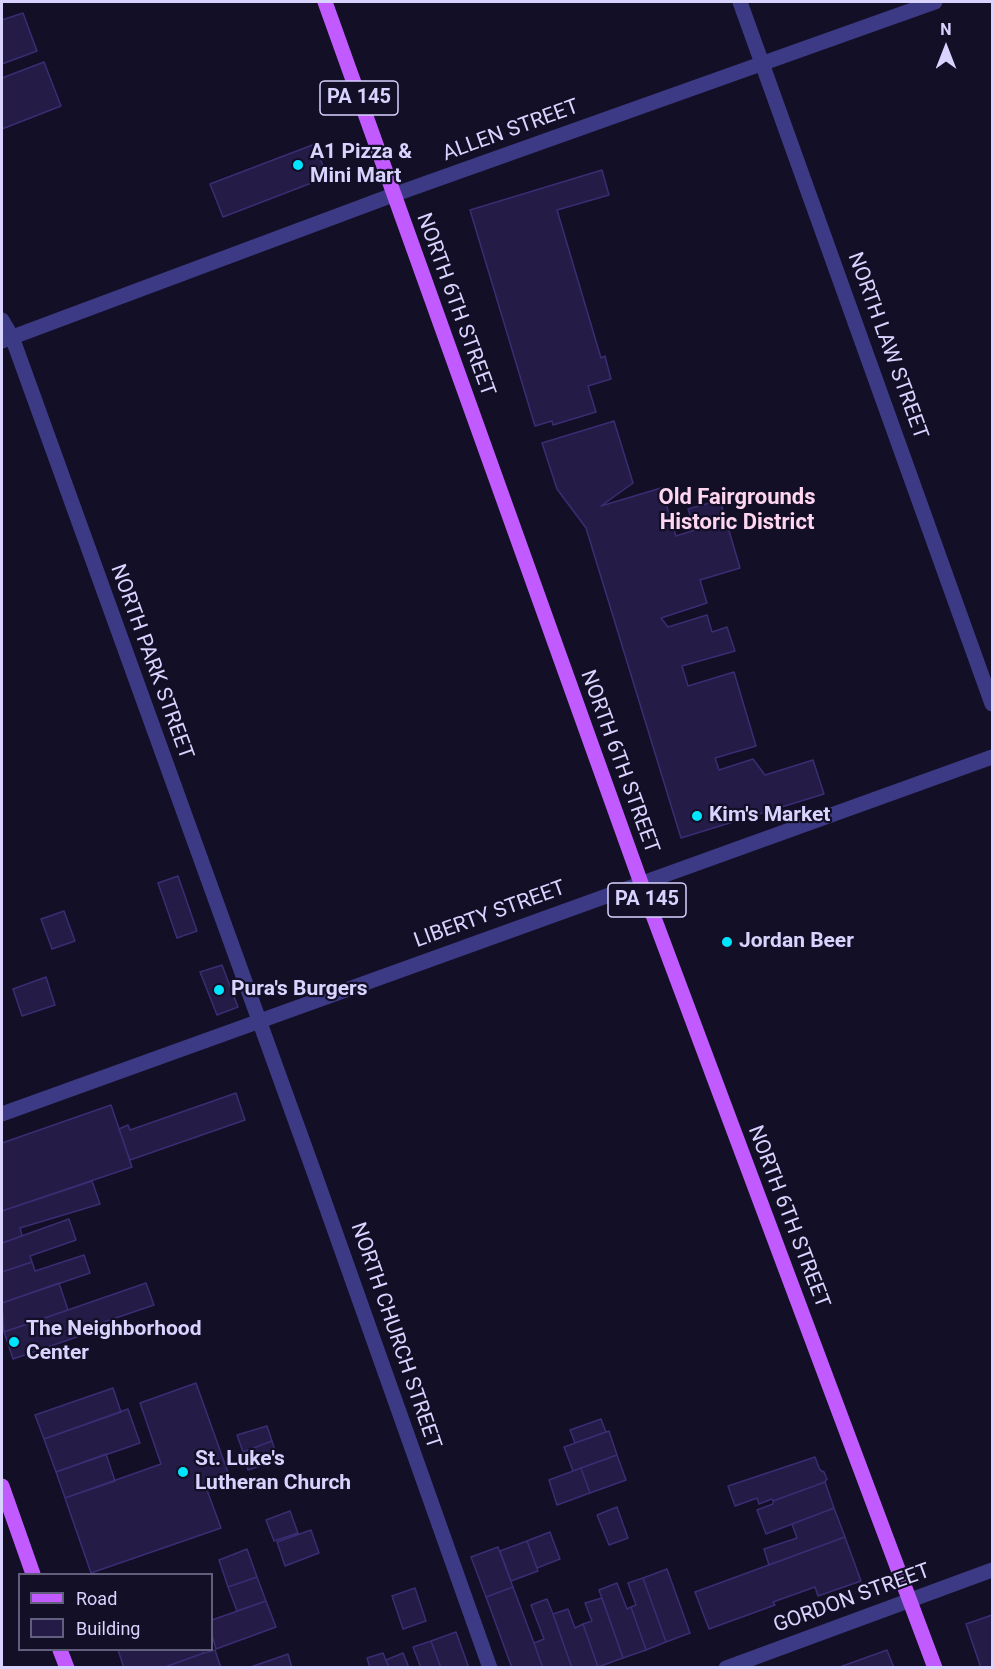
<!DOCTYPE html>
<html>
<head>
<meta charset="utf-8">
<style>
	body { margin:0 }
	#map { position:relative; width:994px; height:1669px; overflow:hidden; background:#130f26; font-family:Roboto,sans-serif }
	canvas { display:block }
	.frame { position:absolute; inset:0; border:3px solid #d9d4ff; pointer-events:none }
	.legend { position:absolute; left:18px; top:1573px; width:195px; height:78px; box-sizing:border-box; background:#130f26; border:2px solid #625e7d; margin:0; padding:8px 10px; list-style:none; font-size:18px; color:#d9d4ff }
	.legend li { display:flex; align-items:center; gap:12px; height:30px }
	.legend b { width:30px; border:2px solid #625e7d }
	.north { position:absolute; left:916px; top:18px; width:60px; height:60px; -webkit-text-stroke:4px #130f26; paint-order:stroke; rotate:0deg; font-size:16px; font-weight:700; line-height:24px; text-align:center; color:#d9d4ff }
	.north::after { content:''; display:block; margin:auto; width:21px; height:27px; background:#d9d4ff; clip-path:polygon(50% 0,100% 100%,50% 72%,0 100%) }
</style>
</head>
<body>
<div id="map">
<canvas width="994" height="1669"></canvas>
<div class="frame"></div>
<ul class="legend">
<li><b style="height:8px;background:#c25bff"></b>Road</li>
<li><b style="height:16px;background:#241b47"></b>Building</li>
</ul>
<div class="north">N</div>
</div>
<script>
const ctx = document.querySelector('canvas').getContext('2d');
ctx.lineJoin = 'round';
function paint(path, color) {
  ctx.fillStyle = color;
  ctx.fill(path, 'evenodd');
}
function trace(path, color, width, dash) {
  ctx.strokeStyle = color;
  ctx.lineWidth = width;
  ctx.lineCap = dash ? 'butt' : 'round';
  ctx.setLineDash(dash || []);
  ctx.stroke(path);
}
function label(font, color, halo, rows, align = 'center') {
  ctx.font = font + ' Roboto,sans-serif';
  ctx.lineWidth = 4.5;
  ctx.setLineDash([]);
  ctx.textBaseline = 'middle';
  ctx.strokeStyle = halo;
  ctx.fillStyle = color;
  for (const [text, x, y, turn = 0] of rows) {
    ctx.save();
    ctx.translate(x, y);
    ctx.rotate((+turn || 0) * Math.PI / 180);
    ctx.textAlign = isNaN(turn) ? turn : align;
    if (halo) ctx.strokeText(text, 0, 0);
    ctx.fillText(text, 0, 0);
    ctx.restore();
  }
}
const building = new Path2D(`
	M23 13 37 51 2 64V20Z
	M44 62 61 106 2 129V78Z
	M315 144 327 177 223 217 210 184Z
	M602 170 609 195 557 210 601 358 605 356 611 379 588 386 596 412 553 425 552 421 535 426 470 210Z
	M614 421 633 483 601 506 661 488 676 536 695 530 688 509 720 500 740 568 700 580 707 603 661 618 668 627 707 615 712 632 727 627 735 651 682 666 688 686 734 672 756 746 715 758 719 770 753 759 765 775 813 760 824 794 681 838 586 528 557 489 542 443Z
	M178 876 197 931 177 938 158 883Z
	M64 911 75 941 52 949 41 919Z
	M222 965 238 1007 217 1015 200 972Z
	M46 977 55 1005 22 1016 13 989Z
	M236 1093 245 1120 130 1160 119 1129 128 1125 130 1130Z
	M111 1105 132 1167 2 1211V1143Z
	M92 1181 100 1204 20 1228 22 1236 2 1243V1211Z
	M69 1219 76 1240 30 1256 32 1262 2 1272V1243Z
	M84 1255 90 1273 2 1303V1272L32 1262 35 1271Z
	M59 1283 68 1310 4 1332 2 1303Z
	M146 1283 154 1305 104 1322 106 1327 13 1359 4 1332Z
	M196 1383 231 1481 207 1490 221 1528 91 1573 65 1498 161 1464 140 1403Z
	M113 1388 121 1412 44 1439 35 1415Z
	M128 1409 140 1443 56 1472 44 1439Z
	M601 1419 606 1432 575 1443 570 1430Z
	M267 1426 272 1441 243 1452 237 1435Z
	M609 1431 617 1455 573 1471 564 1447Z
	M272 1441 278 1460 248 1470 243 1452Z
	M106 1454 115 1481 65 1498 56 1472Z
	M617 1455 626 1480 590 1493 581 1468Z
	M815 1457 820 1470 824 1472 827 1479 825 1482 773 1501 772 1499 759 1504 757 1498 735 1506 728 1486Z
	M581 1468 590 1493 557 1505 549 1480Z
	M825 1482 834 1508 766 1534 757 1510 773 1504V1501Z
	M617 1507 628 1538 609 1545 597 1515Z
	M834 1508 845 1537 769 1565 764 1549 797 1538 792 1524Z
	M290 1511 298 1533 274 1541 266 1520Z
	M311 1530 319 1553 285 1566 277 1542Z
	M550 1532 560 1559 537 1568 527 1541Z
	M845 1537 861 1581 818 1596 815 1587 773 1602 775 1605 709 1629 695 1592Z
	M527 1541 538 1571 511 1581 500 1551Z
	M498 1547 513 1587 486 1597 471 1557Z
	M247 1549 257 1577 228 1587 219 1560Z
	M667 1569 690 1633 666 1642 643 1578Z
	M257 1577 266 1601 237 1611 228 1587Z
	M643 1578 666 1642 646 1650 631 1607 636 1605 628 1583Z
	M617 1583 627 1609 631 1607 646 1650 623 1658 599 1590Z
	M513 1587 534 1643 543 1668H512L486 1597Z
	M415 1588 426 1621 403 1629 392 1596Z
	M602 1598 623 1658 598 1667 583 1624 592 1621 585 1603Z
	M547 1599 553 1614 572 1668H543L534 1643 544 1639 531 1605Z
	M266 1601 276 1627 216 1649 212 1635V1620Z
	M568 1609 575 1628 583 1624 598 1667 572 1668 553 1614Z
	M992 1615V1668H981L966 1624Z
	M456 1632 469 1668H441L431 1641Z
	M431 1641 441 1668H421L413 1647Z
	M118 1650H203L204 1653 162 1668H124Z
	M215 1650 221 1668H162L204 1653Z
	M887 1650 894 1668H837Z
	M383 1653 389 1668H370L367 1658Z
	M403 1653 409 1668H389L386 1660Z
	M288 1654 292 1668H248Z`);
const minor = new Path2D(`
	M740 2 992 704
	M2 320 12 337 315 1175 490 1668
	M2 1114 992 757`);
const tertiary = new Path2D(`
	M2 341 393 195 935 2
	M726 1668 992 1570`);
const primary = new Path2D(`
	M325 2 641 883 935 1668
	M2 1486 33 1574
	M60 1650 67 1668`);
const markers = [
	[298,165,6,"#00e5ff"],
	[697,816,6,"#00e5ff"],
	[727,942,6,"#00e5ff"],
	[219,990,6,"#00e5ff"],
	[14,1342,6,"#00e5ff"],
	[183,1472,6,"#00e5ff"]
];
const shields = [
	[359,98,78],
	[647,900,78]
];
const shieldNames = [
	["PA 145",359,98],
	["PA 145",647,900]
];
const streetNames = [
	["ALLEN STREET",511,131,-20],
	["NORTH 6TH STREET",455,305,70],
	["NORTH LAW STREET",887,346,70],
	["NORTH PARK STREET",151,662,70],
	["NORTH 6TH STREET",619,762,70],
	["LIBERTY STREET",490,915,-20],
	["NORTH 6TH STREET",788,1217,69],
	["NORTH CHURCH STREET",395,1336,71],
	["GORDON STREET",852,1599,-20]
];
const poiNames = [
	["A1 Pizza &",310,153],
	["Mini Mart",310,177],
	["Kim's Market",709,816],
	["Jordan Beer",739,942],
	["Pura's Burgers",231,990],
	["The Neighborhood",26,1330],
	["Center",26,1354],
	["St. Luke's",195,1460],
	["Lutheran Church",195,1484]
];
const neighbourhoodNames = [
	["Old Fairgrounds",737,498],
	["Historic District",737,523]
];
paint(building, '#241b47');
trace(building, '#3b2d73', 1.5);
trace(minor, '#3d3a85', 15);
trace(tertiary, '#3d3a85', 15);
trace(primary, '#c25bff', 15);
for (const [x, y, r, color] of markers) {
  const dot = new Path2D();
  dot.arc(x, y, r, 0, 2 * Math.PI);
  ctx.fillStyle = color;
  ctx.fill(dot);
  trace(dot, '#130f26', 2);
}
for (const [x, y, w] of shields) {
  const box = new Path2D();
  box.roundRect(x - w / 2, y - 17, w, 34, 4.5);
  ctx.fillStyle = '#130f26';
  ctx.fill(box);
  trace(box, '#d9d4ff', 1.5);
}
label('bold 20px', '#d9d4ff', null, shieldNames);
label('21px', '#d9d4ff', '#130f26', streetNames);
label('bold 21px', '#d9d4ff', '#130f26', poiNames, 'left');
label('bold 22px', '#ffd6f0', '#130f26', neighbourhoodNames);
</script>
</body>
</html>
